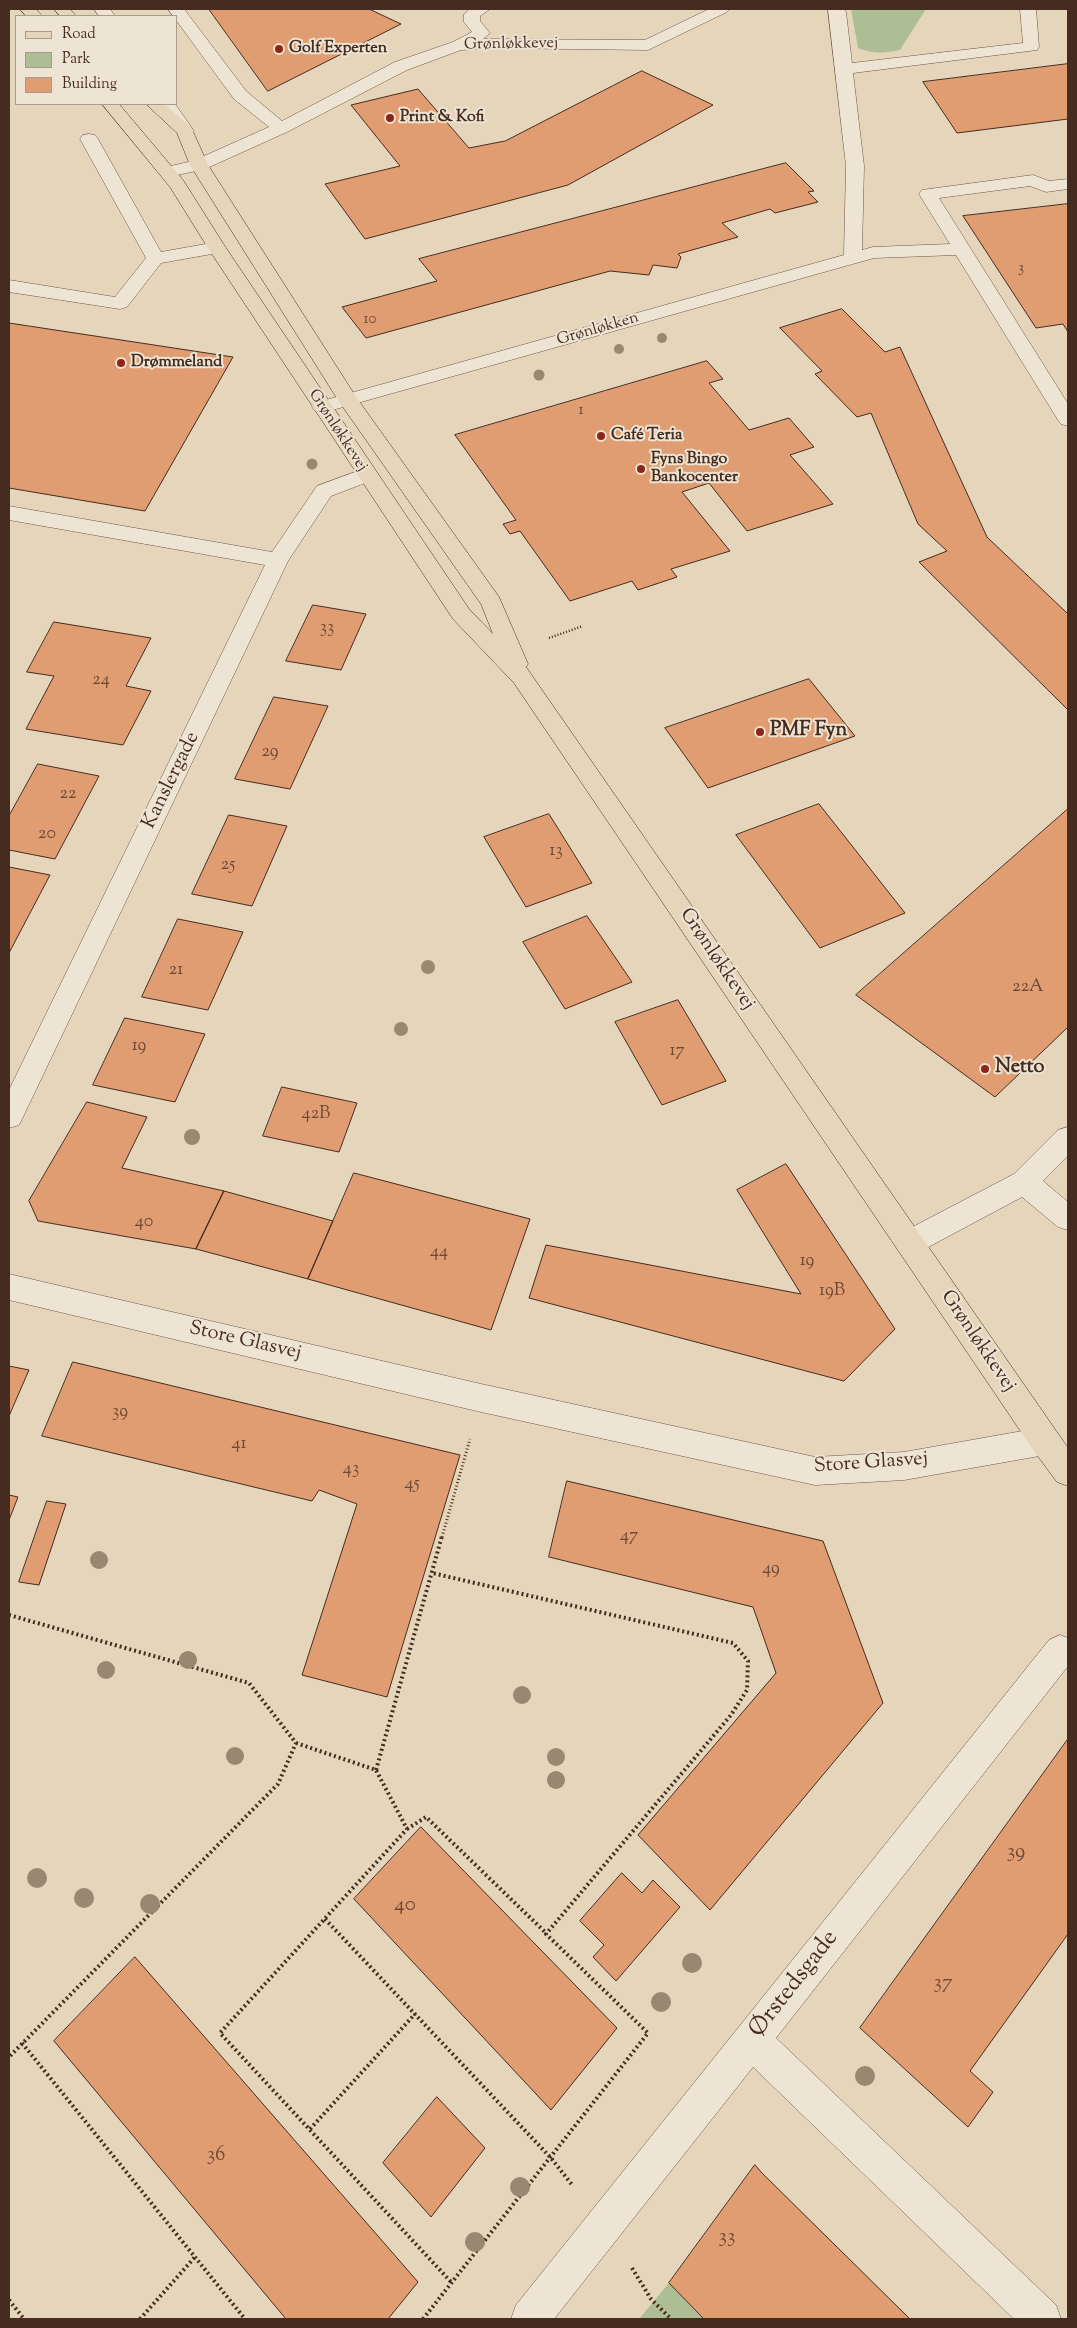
<!DOCTYPE html>
<html>
<head>
<meta charset="utf-8">
<style>
	body { margin:0 }
	#map { position:relative; width:1077px; height:2328px; overflow:hidden; background:#e4d5bb; font-family:"Sorts Mill Goudy",serif }
	canvas { display:block }
	.frame { position:absolute; inset:0; border:10px solid #462b20; pointer-events:none }
	.legend { position:absolute; left:15px; top:15px; width:162px; height:90px; box-sizing:border-box; background:#ede4d3; border:1px solid #aa9a8b; margin:0; padding:6px 9px; list-style:none; font-size:15px; color:#462b20 }
	.legend li { display:flex; align-items:center; gap:10px; height:25px }
	.legend b { width:25px; border:1px solid #aa9a8b }
</style>
</head>
<body>
<div id="map">
<canvas width="1077" height="2328"></canvas>
<div class="frame"></div>
<ul class="legend">
<li><b style="height:6px;background:#e4d5bb"></b>Road</li>
<li><b style="height:14px;background:#aebe94"></b>Park</li>
<li><b style="height:14px;background:#e19d72"></b>Building</li>
</ul>
</div>
<script>
const ctx = document.querySelector('canvas').getContext('2d');
ctx.lineJoin = 'round';
function paint(path, color) {
  ctx.fillStyle = color;
  ctx.fill(path, 'evenodd');
}
function trace(path, color, width, dash) {
  ctx.strokeStyle = color;
  ctx.lineWidth = width;
  ctx.lineCap = dash ? 'butt' : 'round';
  ctx.setLineDash(dash || []);
  ctx.stroke(path);
}
function label(font, color, halo, rows, align = 'center') {
  ctx.font = font + ' "Sorts Mill Goudy",serif';
  ctx.lineWidth = 4;
  ctx.setLineDash([]);
  ctx.textBaseline = 'middle';
  ctx.strokeStyle = halo;
  ctx.fillStyle = color;
  for (const [text, x, y, turn = 0] of rows) {
    ctx.save();
    ctx.translate(x, y);
    ctx.rotate((+turn || 0) * Math.PI / 180);
    ctx.textAlign = isNaN(turn) ? turn : align;
    if (halo) ctx.strokeText(text, 0, 0);
    ctx.fillText(text, 0, 0);
    ctx.restore();
  }
}
const green = new Path2D(`
	M851 9H926L900 50C885 53 873 54 858 48Z
	M669 2283 704 2319H639Z`);
const building = new Path2D(`
	M209 9H369L401 24 268 91Z
	M1068 64V119L957 133 923 82Z
	M642 71 713 105 568 185 365 239 325 184 400 166 351 105 418 89 469 148 505 141Z
	M786 163 814 191 808 192 818 202 775 213 770 209 722 223 738 237 678 254 681 257 677 268 653 265 649 275 610 271 366 338 342 307 437 281 419 259Z
	M1068 204V332L1063 324 1036 328 963 216Z
	M842 309 885 352 900 347 987 537 1068 614V710L919 562 947 551 918 524 871 413 857 417 815 374 822 371 780 328Z
	M9 323 233 357 145 511 9 488Z
	M707 361 723 379 709 383 749 430 789 418 814 447 790 455 833 504 747 531 709 483 682 492 730 551 671 569 677 577 638 590 632 581 570 601 520 531 510 534 503 524 516 520 455 435Z
	M313 605 366 614 341 670 286 661Z
	M54 622 151 638 126 686 151 691 123 745 26 729 54 676 27 672Z
	M809 679 855 736 708 788 665 728Z
	M274 697 328 706 290 789 235 779Z
	M38 764 99 776 55 859 9 850V816Z
	M819 804 905 913 820 948 736 835Z
	M1068 809V1027L995 1097 856 995Z
	M549 814 592 883 526 907 484 837Z
	M229 815 287 826 252 906 192 894Z
	M9 867 50 875 9 953Z
	M587 916 632 982 565 1009 523 942Z
	M178 919 243 932 208 1010 142 997Z
	M678 1000 726 1081 662 1105 615 1022Z
	M125 1018 205 1034 175 1102 93 1085Z
	M282 1087 357 1103 339 1152 263 1136Z
	M87 1102 147 1117 122 1168 224 1191 196 1249 38 1221 29 1201Z
	M786 1164 895 1329 844 1381 529 1298 546 1245 801 1294 737 1190Z
	M354 1173 530 1219 491 1330 308 1279Z
	M224 1191 333 1221 308 1279 196 1249Z
	M73 1362 460 1455 387 1697 302 1675 357 1504 319 1490 312 1501 42 1436Z
	M9 1366 29 1370 9 1416Z
	M567 1481 823 1541 883 1703 710 1910 638 1835 776 1673 753 1607 549 1557Z
	M9 1495 18 1497 9 1520Z
	M47 1501 66 1504 39 1585 19 1582Z
	M1068 1739V1934L970 2071 993 2092 968 2127 860 2028Z
	M421 1827 617 2028 551 2110 354 1899Z
	M622 1873 642 1893 653 1880 680 1907 616 1981 593 1957 604 1945 580 1921Z
	M135 1957 418 2282 388 2319H286L54 2041Z
	M437 2097 485 2148 431 2217 383 2163Z
	M755 2165 762 2173 910 2319H704L669 2283Z`);
const pathFar2 = new Path2D(`
	M549 638 583 626`);
const pathFar1 = new Path2D(`
	M442 1537 470 1439`);
const path = new Path2D(`
	M9 1615 249 1683 296 1743 278 1784 9 2057
	M296 1743 376 1770 407 1829 220 2033 452 2283
	M376 1770 442 1536
	M407 1829 426 1817 546 1933
	M325 1919 551 2158 573 2186
	M22 2043 245 2319
	M310 2129 415 2014
	M632 2268 651 2299 671 2319
	M9 2300 24 2319
	M140 2319 195 2257
	M423 2319 648 2033 546 1934 731 1715 747 1690 748 1661 733 1643 432 1573`);
const minor = new Path2D(`
	M94 9H110L115 16H99Z
	M168 9H184L246 91 282 121 395 62 453 42 472 32 464 22V14L470 9H490L480 16V21L490 33 483 39 645 40 709 9H729L727 12 648 50 496 48 461 50 407 70 287 132 205 169 168 177 162 176 159 172 162 168 193 161 269 127 234 99 176 20V16H173Z
	M828 9H844L846 12 852 63 1023 43 1020 9H1036L1039 47 1037 50 853 73 864 166 862 250 873 247 950 244 919 194 922 190 1033 175 1049 181 1068 179V189L1046 192 1030 186 939 198 1068 404V426L1061 424 1058 420 956 255 874 258 329 411 322 413 315 411 312 407 315 403 844 255 846 166Z
	M159 104H175L194 131 191 135H179Z
	M89 134 95 135 98 139 161 252 217 242 223 244 226 248 223 252 161 263 127 307 120 309 9 292V280L115 297 146 258 80 139 83 135Z
	M366 468 373 470 376 475 373 480 331 496 288 561 23 1117 19 1125 9 1128V1090L265 565 9 520V506L272 552 317 486Z
	M1068 1127V1156L1043 1181 1068 1202V1230L1058 1227 1022 1197 919 1252 909 1255 899 1252 895 1243 899 1234 1014 1174 1058 1130Z
	M9 1274 481 1384 815 1457 904 1452 1045 1427 1056 1431 1060 1441 1056 1451 1045 1455 904 1480 815 1485 481 1412 9 1300Z
	M1060 1635 1068 1638V1666L776 2038 1056 2305 1061 2319H1014L753 2067 554 2319H511L516 2305 1049 1640Z`);
const major = new Path2D(`
	M20 9H36L42 16H26Z
	M54 9H70L76 16H60Z
	M102 104H119L183 180 226 248 469 609 493 634 481 604 338 400 190 165 177 133 146 104H164L191 127 208 165 356 397 499 597 528 664 526 667 1068 1448V1486L1057 1482 1034 1451 514 683 453 619 208 248 170 187Z`);
const trees = [
	[662,338,5],
	[619,349,5],
	[539,375,5.5],
	[312,464,5.5],
	[428,967,7],
	[401,1029,7],
	[192,1137,8],
	[99,1560,9],
	[188,1660,9],
	[106,1670,9],
	[522,1695,9],
	[235,1756,9],
	[556,1757,9],
	[556,1780,9],
	[37,1878,10],
	[84,1898,10],
	[150,1904,10],
	[692,1963,10],
	[661,2002,10],
	[865,2076,10],
	[520,2187,10],
	[475,2242,10]
];
const markers = [
	[279,49,5,"#8f2418"],
	[390,118,5,"#8f2418"],
	[121,363,5,"#8f2418"],
	[601,436,5,"#8f2418"],
	[641,469,5,"#8f2418"],
	[760,732,5,"#8f2418"],
	[985,1069,5,"#8f2418"]
];
const farNumbernames = [
	["3",1021,269],
	["10",370,320],
	["1",581,411]
];
const farStreetnames = [
	["Grønløkkevej",511,45,-1],
	["Grønløkken",598,330,-16],
	["Grønløkkevej",337,431,57]
];
const farPoinames = [
	["Golf Experten",289,49],
	["Print & Kofi",400,118],
	["Drømmeland",131,363],
	["Café Teria",611,436],
	["Fyns Bingo",651,460],
	["Bankocenter",651,478]
];
const numberNames = [
	["33",327,629],
	["24",101,681],
	["29",270,753],
	["22",68,795],
	["20",47,835],
	["13",556,852],
	["25",228,866],
	["21",176,971],
	["22A",1028,988],
	["19",139,1047],
	["17",677,1052],
	["42B",316,1115],
	["40",144,1223],
	["44",439,1253],
	["19",807,1262],
	["19B",832,1292],
	["39",120,1413],
	["41",239,1445],
	["43",351,1470],
	["45",412,1485],
	["47",629,1537],
	["49",771,1570]
];
const poiNames = [
	["PMF Fyn",770,732],
	["Netto",995,1069]
];
const streetNames = [
	["Kanslergade",172,781,-64],
	["Grønløkkevej",716,960,56],
	["Store Glasvej",245,1342,13],
	["Grønløkkevej",977,1342,56],
	["Store Glasvej",871,1464,-4]
];
const nearNumbernames = [
	["39",1016,1853],
	["40",405,1906],
	["37",943,1984],
	["36",216,2156],
	["33",727,2238]
];
const nearStreetnames = [
	["Ørstedsgade",795,1985,-52]
];
paint(green, '#aebe94');
paint(building, '#e19d72');
trace(building, '#462b20', 1);
trace(minor, '#6e5647', 1);
trace(major, '#462b20', 1);
trace(pathFar2, '#462b20', 2.5, [1, 2]);
trace(pathFar1, '#462b20', 3, [1, 2.5]);
trace(path, '#462b20', 4, [2, 3]);
paint(minor, '#ede4d3');
paint(major, '#e4d5bb');
ctx.fillStyle = '#998772';
for (const [x, y, r] of trees) {
  ctx.beginPath();
  ctx.arc(x, y, r, 0, 2 * Math.PI);
  ctx.fill();
}
for (const [x, y, r, color] of markers) {
  const dot = new Path2D();
  dot.arc(x, y, r, 0, 2 * Math.PI);
  ctx.fillStyle = color;
  ctx.fill(dot);
  trace(dot, '#ede4d3', 2);
}
label('15px', '#6d4834', null, farNumbernames);
label('16px', '#462b20', '#ede4d3', farStreetnames);
label('bold 16px', '#462b20', '#ede4d3', farPoinames, 'left');
label('18px', '#6d4834', null, numberNames);
label('bold 20px', '#462b20', '#ede4d3', poiNames, 'left');
label('20px', '#462b20', '#ede4d3', streetNames);
label('21px', '#6d4834', null, nearNumbernames);
label('24px', '#462b20', '#ede4d3', nearStreetnames);
</script>
</body>
</html>
